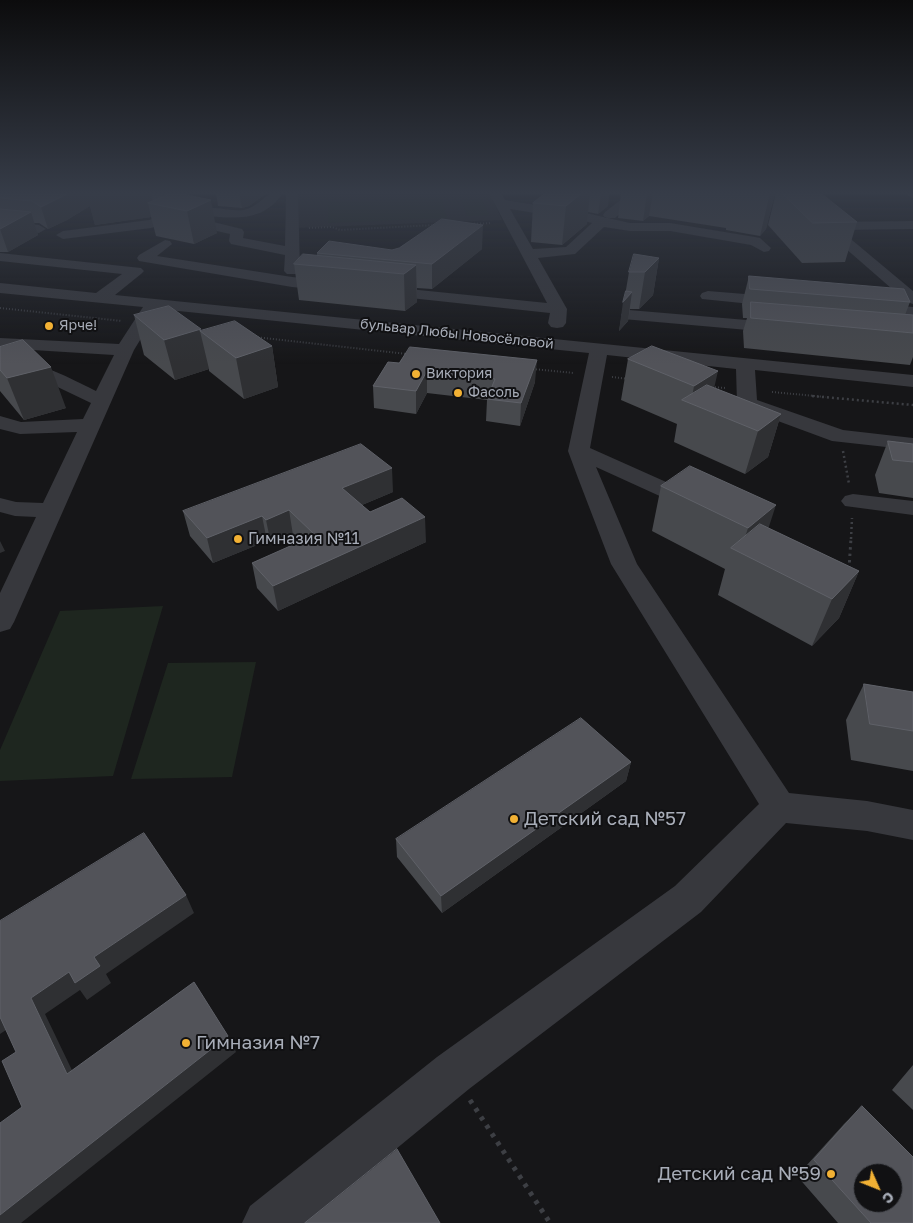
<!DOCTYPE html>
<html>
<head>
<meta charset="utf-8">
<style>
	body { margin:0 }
	#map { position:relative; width:913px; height:1223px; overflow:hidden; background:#161618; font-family:"Golos Text",sans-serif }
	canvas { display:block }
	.north { position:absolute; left:853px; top:1163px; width:50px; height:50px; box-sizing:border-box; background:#111113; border:1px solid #4d4f55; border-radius:50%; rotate:134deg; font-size:14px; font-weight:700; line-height:20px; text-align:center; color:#a8adb8 }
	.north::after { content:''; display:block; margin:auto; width:18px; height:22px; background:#f2b134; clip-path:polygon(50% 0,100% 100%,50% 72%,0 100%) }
</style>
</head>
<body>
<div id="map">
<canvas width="913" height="1223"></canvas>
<div class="north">С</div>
</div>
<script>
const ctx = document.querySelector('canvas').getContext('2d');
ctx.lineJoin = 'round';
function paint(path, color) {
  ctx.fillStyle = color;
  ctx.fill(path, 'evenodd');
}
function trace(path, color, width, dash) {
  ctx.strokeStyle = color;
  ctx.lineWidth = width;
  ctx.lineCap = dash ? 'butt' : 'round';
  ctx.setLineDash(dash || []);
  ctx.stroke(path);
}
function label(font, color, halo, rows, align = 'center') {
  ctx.font = font + ' "Golos Text",sans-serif';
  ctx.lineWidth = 4;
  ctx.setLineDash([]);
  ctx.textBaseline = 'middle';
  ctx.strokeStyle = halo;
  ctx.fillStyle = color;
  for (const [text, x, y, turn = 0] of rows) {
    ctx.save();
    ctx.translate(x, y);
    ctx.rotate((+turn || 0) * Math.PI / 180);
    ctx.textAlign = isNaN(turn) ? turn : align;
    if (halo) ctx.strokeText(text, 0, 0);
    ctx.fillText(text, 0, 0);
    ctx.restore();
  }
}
const built = new Path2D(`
	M298 193H490L502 220 297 228Z`);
const green = new Path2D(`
	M441 198 447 218 328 223V202Z
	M482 199 489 215 467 216 461 200Z
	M163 606 113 776 0 781V750L60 611Z
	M256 662 232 777 131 779 168 663Z`);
const pathFar3 = new Path2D(`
	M471 224 492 223
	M309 228 332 227 340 230 434 225
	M0 308 122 321
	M255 337 407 354
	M533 369 574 373
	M612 377 629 379
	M712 387 726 388
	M772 392 826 397`);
const pathFar2 = new Path2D(`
	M812 396 913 405
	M843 451 849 484
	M851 539 852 518`);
const pathFar1 = new Path2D(`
	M849 569 851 538`);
const path = new Path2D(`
	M470 1100 550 1223`);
const minor = new Path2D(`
	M271 193H279L281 196C265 217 244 219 219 217 212 216 205 217 200 212 209 202 235 214 247 209 256 206 263 198 271 193Z
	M286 193H298L300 271 297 274H287L284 271 285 255 231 244 229 241 230 234 172 221 151 228 63 239 56 235 63 231 149 220 165 214 176 213 242 229 244 232 243 238 285 246Z
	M489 193H501L505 200 586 213 630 223H670L755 237 760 238 771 248 769 251 764 252 751 245 670 231H630L604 227 575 254 538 258 567 309 566 323 563 327 557 328 551 327 548 323 550 313 373 294 371 291 373 288 379 286 547 303ZM510 209 584 221 592 223 566 247 533 249Z
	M782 193H796L830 222 913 221V229L840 230 913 291V304L907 302Z
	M904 193H913V198Z
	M631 194 657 199 658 202 652 206 634 202 615 218H605L603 215 605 212 627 195Z
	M0 221 39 225 46 229 39 233 0 229Z
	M165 240 170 241 172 244 157 256 292 277 334 281 340 283 342 286 340 289 334 291 292 287 139 261 137 258 139 255Z
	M0 253 141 268 144 271 141 274 115 295 913 375V387L755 370 757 400 843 430 913 438V450L832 441 740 407 737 403 736 369 607 355 590 448 702 498 706 503 702 508 694 510 686 508 596 467 637 564 789 793 867 801 913 810V840L867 831 786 823 701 912 469 1089 306 1223H242L250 1206 437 1057 675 886 759 804 611 564 578 478 568 451 589 353 159 309 134 350 14 622 10 629 0 632V593L36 517 15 516 0 512V498L16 502 43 503 77 432 20 434 0 429V416L21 422 83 419 91 403 43 380 13 371 11 367 13 363C34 358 77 382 96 391L114 355 0 348V338L119 344 143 307 0 293V283L96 293 122 274 0 261Z
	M708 291 781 297 787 299 789 302 787 305 781 307 702 299 700 296 702 293Z
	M869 303 913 307V317L863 312 861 308 863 304Z
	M629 310 782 323 788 324 791 328 788 332 782 333 623 319 621 315 623 311Z
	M853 494 913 501V515L845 506 841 501 845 496Z`);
const wall = new Path2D(`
	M0 193H188L189 196 217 233 194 244 156 236 151 217 95 225 90 206 67 220 48 229 39 223H34L38 235 8 252H0Z
	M216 193H267L249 206 242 208 218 206Z
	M546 193H609L608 206 598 214 588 212 587 224 562 245 531 242 533 203Z
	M621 193H775L766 229 760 236 726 230V228L649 216 643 221 618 218Z
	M776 193H818L857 222 845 262 802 263 768 225Z
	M482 249 432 289 417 288V302L405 311 299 300 294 264 317 256V253L392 250Z
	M659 258 653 295 639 309H630L628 321 619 331 629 272Z
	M749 276 910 302 905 315H913V357L910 365 744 348 743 331 747 318H743L742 304Z
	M134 315 201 331 272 346 278 387 244 399 209 371V369L175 380 144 355Z
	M0 347 66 408 24 420 0 391Z
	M628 359 714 388 781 414 768 457 745 474 674 442 677 424 621 400Z
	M399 363 535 382 520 426 486 421 487 400 427 393 416 414 374 408 373 386Z
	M888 441 913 444V498L879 493 875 475Z
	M661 486 768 528 859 571 839 618 812 646 718 595 725 569 652 531Z
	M393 492 362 505 370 512 426 542 278 611 257 588 252 563 301 542 293 535 271 544 267 541 213 563 190 536 183 511Z
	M864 684 913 692V771L851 760 846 720Z
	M631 762 626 781 442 913 397 857 396 839Z
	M913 1065V1110L892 1090Z
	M862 1106 913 1223H838L797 1176 844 1124Z`);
const shadedWall = new Path2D(`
	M69 193H151L153 204 148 203 151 217 95 225 90 206 67 220 48 229 41 207Z
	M181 193H188L190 202 184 210Z
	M239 193H267L249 206 242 208Z
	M582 193H590L587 224 562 245 566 206Z
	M601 193H609L608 206 598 214Z
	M647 193H653L649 216 643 221Z
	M770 193H775L766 229 760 236Z
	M211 200 217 233 194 244 187 211Z
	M31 212 38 235 8 252 0 229Z
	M483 225 482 249 432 289V264Z
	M659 258 653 295 639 309 645 272Z
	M416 265 417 302 405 311 404 274Z
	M632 292 628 321 619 331 623 302Z
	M201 329V332L200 331 209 369 175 380 164 340Z
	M272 346 278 387 244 399 236 358Z
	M537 360 535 382 520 426 521 403Z
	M51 367 66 408 24 420 7 378Z
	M427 371V393L416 414V391Z
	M718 371 709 411 691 403 694 386Z
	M781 414 768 457 745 474 758 431Z
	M392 468 393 492 345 512 342 488Z
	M776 505 761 551 740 553 748 528Z
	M289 510 293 535 271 544 266 520Z
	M262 516 267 541 213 563 207 538Z
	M425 517 426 542 278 611 273 586Z
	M0 541 5 551 0 553Z
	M859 571 839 618 812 646 832 599Z
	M631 762 626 781 442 913 441 896Z
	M186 895 194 913 106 974 111 983 87 1000 80 990 45 1014 81 1089 67 1074 31 998 69 972 94 957Z
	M0 1013 12 1026 0 1034Z
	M228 1036 236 1052 21 1223H0V1215Z`);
const building = new Path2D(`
	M0 193H69L41 207 32 201 0 198Z
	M173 193H177L211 200 187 211 148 203Z
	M546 193H582L566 206 533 203Z
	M782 193 822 194 857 222 813 223Z
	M0 209 31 212 0 229Z
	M442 219 483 225 432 264 317 253 329 241 392 250 399 248Z
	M303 254 416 265 404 274 294 264Z
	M634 254 659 258 645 272H629Z
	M749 276 904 289 910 302 750 289Z
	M626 291 632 292 623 302Z
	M751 302 913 315V333L751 318Z
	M169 306 201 329 164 340 134 315Z
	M235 321 272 346 236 358 200 331Z
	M23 340 51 367 7 378 0 370V347Z
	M652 346 718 371 694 386 628 359Z
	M410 347 537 360 521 403 487 399 495 379 427 371 416 391 373 386 388 362 399 363Z
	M707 385 781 414 758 431 682 400Z
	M888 441 913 444V462L893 460Z
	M361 444 392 468 342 488 370 512 402 498 425 517 273 586 252 563 315 535 289 510 266 520 262 516 207 538 183 511Z
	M690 466 776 505 748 528 661 486Z
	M760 524 859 571 832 599 731 548Z
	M864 684 913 692V731L870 724Z
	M581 718 631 762 441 896 396 839Z
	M144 833 186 895 94 957 100 966 75 983 69 972 31 998 67 1074 194 982 228 1036 0 1215V1123L22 1107 2 1061 16 1052 0 1017V921Z
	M862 1106 913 1157V1223H871L814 1160ZM863 1173H893V1203H863Z
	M397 1149 440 1223H305Z`);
const markers = [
	[49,326,5,"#f2b134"],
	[416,374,5,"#f2b134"],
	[458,393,5,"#f2b134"],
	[238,539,5,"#f2b134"],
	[514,819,5,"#f2b134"],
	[186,1043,5,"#f2b134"],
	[831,1174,5,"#f2b134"]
];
const farPoinames = [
	["Ярче!",59,326],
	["Виктория",426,374],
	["Фасоль",468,393]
];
const farStreetnames = [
	["бульвар Любы Новосёловой",457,334,6]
];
const poiNames = [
	["Гимназия №11",248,539]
];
const nearPoinames = [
	["Детский сад №57",524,819],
	["Гимназия №7",196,1043],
	["Детский сад №59",821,1174,"right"]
];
paint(built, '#222225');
paint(green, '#1e261f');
trace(pathFar3, '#3d3f44', 2, [1, 2]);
trace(pathFar2, '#3d3f44', 2.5, [2, 3]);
trace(pathFar1, '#3d3f44', 3, [2.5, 4]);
trace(path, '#3d3f44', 5, [4, 6]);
paint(minor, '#37383d');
paint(wall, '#47494d');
paint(shadedWall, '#2f3033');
paint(building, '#525359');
trace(building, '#5f6168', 1);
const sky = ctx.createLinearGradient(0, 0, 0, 364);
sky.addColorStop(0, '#0c0c0d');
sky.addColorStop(0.53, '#363c48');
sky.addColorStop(1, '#363c4800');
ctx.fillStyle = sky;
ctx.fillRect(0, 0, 913, 364);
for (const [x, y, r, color] of markers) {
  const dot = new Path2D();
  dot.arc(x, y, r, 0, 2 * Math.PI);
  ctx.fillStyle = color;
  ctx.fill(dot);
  trace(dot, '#111113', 2);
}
label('14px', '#a8adb8', '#111113', farPoinames, 'left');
label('14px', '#a8adb8', '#111113', farStreetnames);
label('16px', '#a8adb8', '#111113', poiNames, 'left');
label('19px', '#a8adb8', '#111113', nearPoinames, 'left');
</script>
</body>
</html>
